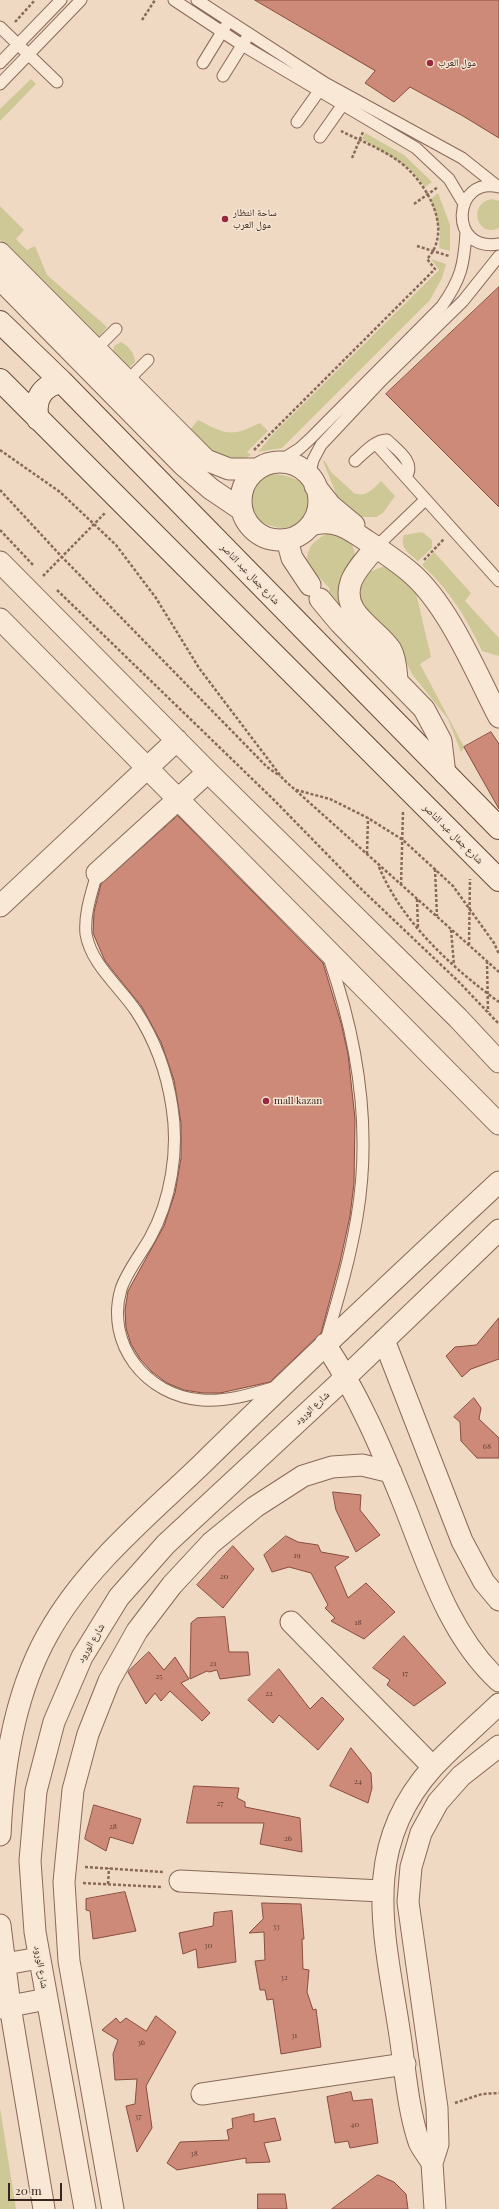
<!DOCTYPE html>
<html>
<head>
<meta charset="utf-8">
<style>
	body { margin:0 }
	#map { position:relative; width:499px; height:2209px; overflow:hidden; background:#efd9c2; font-family:"Playfair Display",serif }
	canvas { display:block }
	.scale { position:absolute; left:8px; top:2183px; width:54px; height:18px; box-sizing:border-box; border:2px solid #38251e; border-top:0; padding-left:5px; font-size:12px; line-height:14px; white-space:nowrap; color:#38251e; -webkit-text-stroke:3px #f6e4d2; paint-order:stroke }
</style>
</head>
<body>
<div id="map">
<canvas width="499" height="2209"></canvas>
<div class="scale">20 m</div>
</div>
<script>
const ctx = document.querySelector('canvas').getContext('2d');
ctx.lineJoin = 'round';
function paint(path, color) {
  ctx.fillStyle = color;
  ctx.fill(path, 'evenodd');
}
function trace(path, color, width, dash) {
  ctx.strokeStyle = color;
  ctx.lineWidth = width;
  ctx.lineCap = dash ? 'butt' : 'round';
  ctx.setLineDash(dash || []);
  ctx.stroke(path);
}
function label(font, color, halo, rows, align = 'center') {
  ctx.font = font + ' "Playfair Display","Noto Naskh Arabic",serif';
  ctx.lineWidth = 3;
  ctx.setLineDash([]);
  ctx.textBaseline = 'middle';
  ctx.strokeStyle = halo;
  ctx.fillStyle = color;
  for (const [text, x, y, turn = 0] of rows) {
    ctx.save();
    ctx.translate(x, y);
    ctx.rotate((+turn || 0) * Math.PI / 180);
    ctx.textAlign = isNaN(turn) ? turn : align;
    if (halo) ctx.strokeText(text, 0, 0);
    ctx.fillText(text, 0, 0);
    ctx.restore();
  }
}
const green = new Path2D(`
	M31 79 36 84 0 121V109Z
	M365 133 404 155 432 182 425 187 410 169 362 139Z
	M438 193 450 225V251L439 248 440 233 431 199Z
	M492 199 499 201V228C477 239 467 203 492 199Z
	M0 206 24 230 16 239 27 250 35 246 47 275 107 327 98 338 0 240Z
	M431 259 446 264 442 278 430 300 282 448 258 452 273 434 439 270Z
	M121 342C128 346 135 353 135 362L130 367H127L113 353 114 346Z
	M198 420C227 435 231 437 260 423L268 431 247 452 251 455 244 459H218L189 431Z
	M323 461H325L331 472 354 493C366 498 373 489 381 481L395 496 383 513 376 517H360L341 506Z
	M268 474C337 474 316 545 266 524 252 517 248 507 247 492L255 479Z
	M422 532 432 540V548L418 561C410 554 399 548 404 535Z
	M329 533C345 534 360 546 353 563 351 569 347 575 343 580L384 658 328 592 330 589 319 577 313 582C303 559 304 544 329 533Z
	M434 552 471 593 465 601 499 638V656L482 651C467 619 449 589 422 565Z
	M382 567 389 568 415 589 431 657 420 664 464 747 461 752 448 719 412 674 403 656 366 617 356 590 369 572Z
	M0 2108 16 2209H0Z`);
const building = new Path2D(`
	M255 0H499V138L463 116 410 87 394 102 365 83 375 71Z
	M499 287V507L386 394Z
	M491 732 499 744V809L464 747Z
	M178 816 323 963 341 1023 348 1054 355 1119 354 1183 350 1216 340 1262 321 1333 270 1382 220 1393H203L184 1390 167 1383 152 1372 140 1359 131 1344 126 1328 125 1310 128 1291 164 1226 175 1193 181 1158V1123L174 1080 161 1042 142 1007 105 961 93 933 94 912 101 884Z
	M499 1318V1359L471 1369 462 1377 446 1356 455 1347 476 1345Z
	M474 1398 481 1408 479 1419 499 1438V1458H477L461 1441 460 1422 454 1417Z
	M333 1492 361 1495 360 1510 380 1535 356 1552 336 1510Z
	M286 1536 298 1542 318 1545 321 1552 349 1557 335 1567 348 1598 366 1583 395 1612 364 1639 331 1621 335 1618 325 1608 328 1605 311 1573 289 1567 272 1572 264 1555Z
	M233 1546 254 1569 223 1608 197 1585Z
	M225 1617 229 1652H248L250 1675 220 1679 217 1670 209 1672 207 1671 190 1679 191 1623 197 1618Z
	M404 1636 446 1683 414 1706 387 1685 390 1680 373 1668Z
	M149 1652 164 1670 175 1657 189 1679 181 1683 210 1713 202 1721 170 1691 161 1701 155 1693 146 1704 128 1672Z
	M279 1669 310 1709 322 1697 344 1719 318 1750 279 1715 273 1723 248 1700Z
	M351 1748 371 1773 372 1788 368 1803 330 1786Z
	M194 1786 239 1788 237 1798 245 1802V1807L300 1818 302 1852 260 1844 264 1823H187Z
	M94 1805 141 1819 133 1844 110 1837 106 1851 85 1839Z
	M125 1892 136 1931 93 1939 90 1911 86 1910V1899Z
	M262 1903 301 1904 304 1939H302L303 1969 309 1970 307 1992 313 2010 316 2009 321 2047 281 2054 273 1999 267 2000 265 1990H260L255 1961 265 1960 264 1932 249 1933 263 1919Z
	M232 1911 236 1962 198 1968 196 1949 183 1954 179 1933 213 1926 214 1913Z
	M156 2016 176 2032 146 2086 152 2128 137 2152 126 2106 135 2104 137 2079 115 2080 113 2054 118 2040 102 2030 116 2018 120 2023 126 2018 146 2031Z
	M351 2092 353 2101 372 2099 378 2143 350 2148 348 2141 335 2143 327 2097Z
	M254 2114V2122L275 2118 281 2140 264 2143 270 2162 246 2163V2158L177 2170 167 2163 180 2142 229 2140 227 2130 233 2128 232 2119Z
	M378 2175 394 2182 406 2194 408 2209H332Z
	M258 2194H285L287 2209H258Z`);
const path = new Path2D(`
	M142 20 155 0
	M15 22 35 0
	M352 158 363 132
	M414 204 438 187
	M417 246 449 256
	M0 450 60 492 116 545 156 598 199 668 283 779 499 972
	M254 450 435 269 427 259C456 228 423 176 394 158 377 147 359 140 341 131
	M0 490 61 556 267 767 280 776
	M0 530 34 566
	M424 560 444 539
	M43 576 105 513
	M57 590 275 801 357 885 459 982 499 1024
	M296 790 330 799 368 818 403 840 453 886 494 943 499 954
	M367 854 368 818
	M379 867C402 922 451 967 499 1002
	M435 869 437 916
	M401 885 403 812
	M417 899 418 928
	M451 930 454 965
	M469 945 470 879
	M487 961 488 1012
	M85 1867 163 1872
	M83 1883 162 1887
	M108 1884 109 1868
	M455 2103 482 2094 499 2093`);
const service = new Path2D(`
	M174 0 242 45 416 148 449 179 464 204
	M197 0 325 83 462 158 497 186
	M0 27 57 82
	M0 63 61 0
	M203 63 225 27
	M223 76 246 39
	M0 84 81 0
	M297 122 324 84
	M320 137 346 100
	M499 187C453 175 447 253 499 244
	M95 350 116 329
	M127 381 148 360
	M376 444 499 581
	M355 461C363 454 376 439 387 440 397 450 416 462 406 477
	M278 462 299 449 310 439 442 306C461 279 464 265 466 233
	M309 476 313 460 321 445 381 381 463 301 499 256
	M376 547 425 500
	M97 873C92 892 84 913 86 934 91 964 119 986 136 1011 155 1040 167 1073 172 1107 179 1150 171 1200 150 1238 141 1254 127 1271 121 1289 105 1344 146 1396 202 1400 227 1402 252 1394 276 1387
	M326 1340C338 1299 350 1259 357 1217 372 1129 358 1041 329 958`);
const minor = new Path2D(`
	M0 253 206 460 229 469H257
	M0 279 183 465 211 489 242 510
	M241 501a39 39 0 1 1 78 0a39 39 0 1 1-78 0Z
	M315 486 330 505 354 525
	M311 525C334 518 348 528 367 541 382 551 397 561 411 573 449 606 476 673 499 717
	M287 540 292 558 310 585
	M376 547C368 557 355 570 351 582 340 614 377 628 391 650 396 659 396 670 397 680
	M0 562 208 772 458 1018 499 1062
	M320 599 340 623 424 709 441 741 445 774
	M0 619 499 1124
	M97 873 208 772
	M0 906 177 740
	M384 1340 462 1541 484 1582 499 1600
	M325 1344C359 1395 382 1450 405 1507 429 1568 450 1636 499 1681
	M291 1622 433 1767
	M0 1835C3 1767 14 1694 48 1634 85 1567 148 1516 202 1464 300 1368 399 1275 499 1182
	M180 1881 381 1891
	M0 1925 10 2006 44 2209
	M0 1965 39 1958
	M0 2008 47 1999
	M202 2094 405 2064
	M432 2163C428 2156 422 2149 419 2142 407 2106 405 2066 399 2029 384 1932 360 1848 433 1767 454 1745 477 1725 499 1704
	M85 2209 35 1932 30 1861 36 1791 54 1722 82 1657 119 1597 166 1544 347 1376 499 1230
	M113 2209 69 1961 64 1882 73 1790 88 1734 109 1681 137 1631 172 1585 211 1543 255 1507 303 1476 332 1467 362 1465 391 1472
	M435 2209 432 2163 438 2144 437 2108 408 1902 411 1867 421 1833 438 1802 461 1776 499 1746`);
const secondary = new Path2D(`
	M0 322 62 382 499 828
	M0 380 499 880
	M38 419C33 400 42 385 62 382`);
const markers = [
	[430,63,4,"#99283f"],
	[225,219,4,"#99283f"],
	[266,1101,4,"#99283f"]
];
const numberNames = [
	["68",487,1446],
	["19",297,1555],
	["20",224,1576],
	["18",358,1622],
	["21",213,1663],
	["17",405,1673],
	["25",159,1676],
	["22",269,1693],
	["24",358,1781],
	["27",220,1803],
	["28",113,1826],
	["26",288,1838],
	["33",276,1926],
	["30",208,1945],
	["32",284,1977],
	["31",294,2035],
	["36",141,2042],
	["37",138,2116],
	["40",355,2124],
	["38",194,2153]
];
const poiNames = [
	["مول العرب",438,63],
	["ساحة انتظار",233,213],
	["مول العرب",233,225],
	["mall kazan",274,1101]
];
const streetNames = [
	["شارع جمال عبد الناصر",250,574,46],
	["شارع جمال عبد الناصر",453,834,45],
	["شارع الورود",312,1408,-43],
	["شارع الورود",91,1643,-59],
	["شارع الورود",41,1967,80]
];
paint(green, '#cdc896');
paint(building, '#cd8a78');
trace(building, '#884d3f', 1);
trace(service, '#896959', 13);
trace(minor, '#896959', 23);
trace(secondary, '#6b4a3c', 24);
trace(path, '#896959', 2.5, [3, 2]);
trace(service, '#f9e8d6', 11);
trace(minor, '#f9e8d6', 21);
trace(secondary, '#f9e8d6', 22);
for (const [x, y, r, color] of markers) {
  const dot = new Path2D();
  dot.arc(x, y, r, 0, 2 * Math.PI);
  ctx.fillStyle = color;
  ctx.fill(dot);
  trace(dot, '#f6e4d2', 1.5);
}
label('8px', '#5d3e34', null, numberNames);
label('10px', '#38251e', '#f6e4d2', poiNames, 'left');
label('10px', '#38251e', '#f6e4d2', streetNames);
</script>
</body>
</html>
